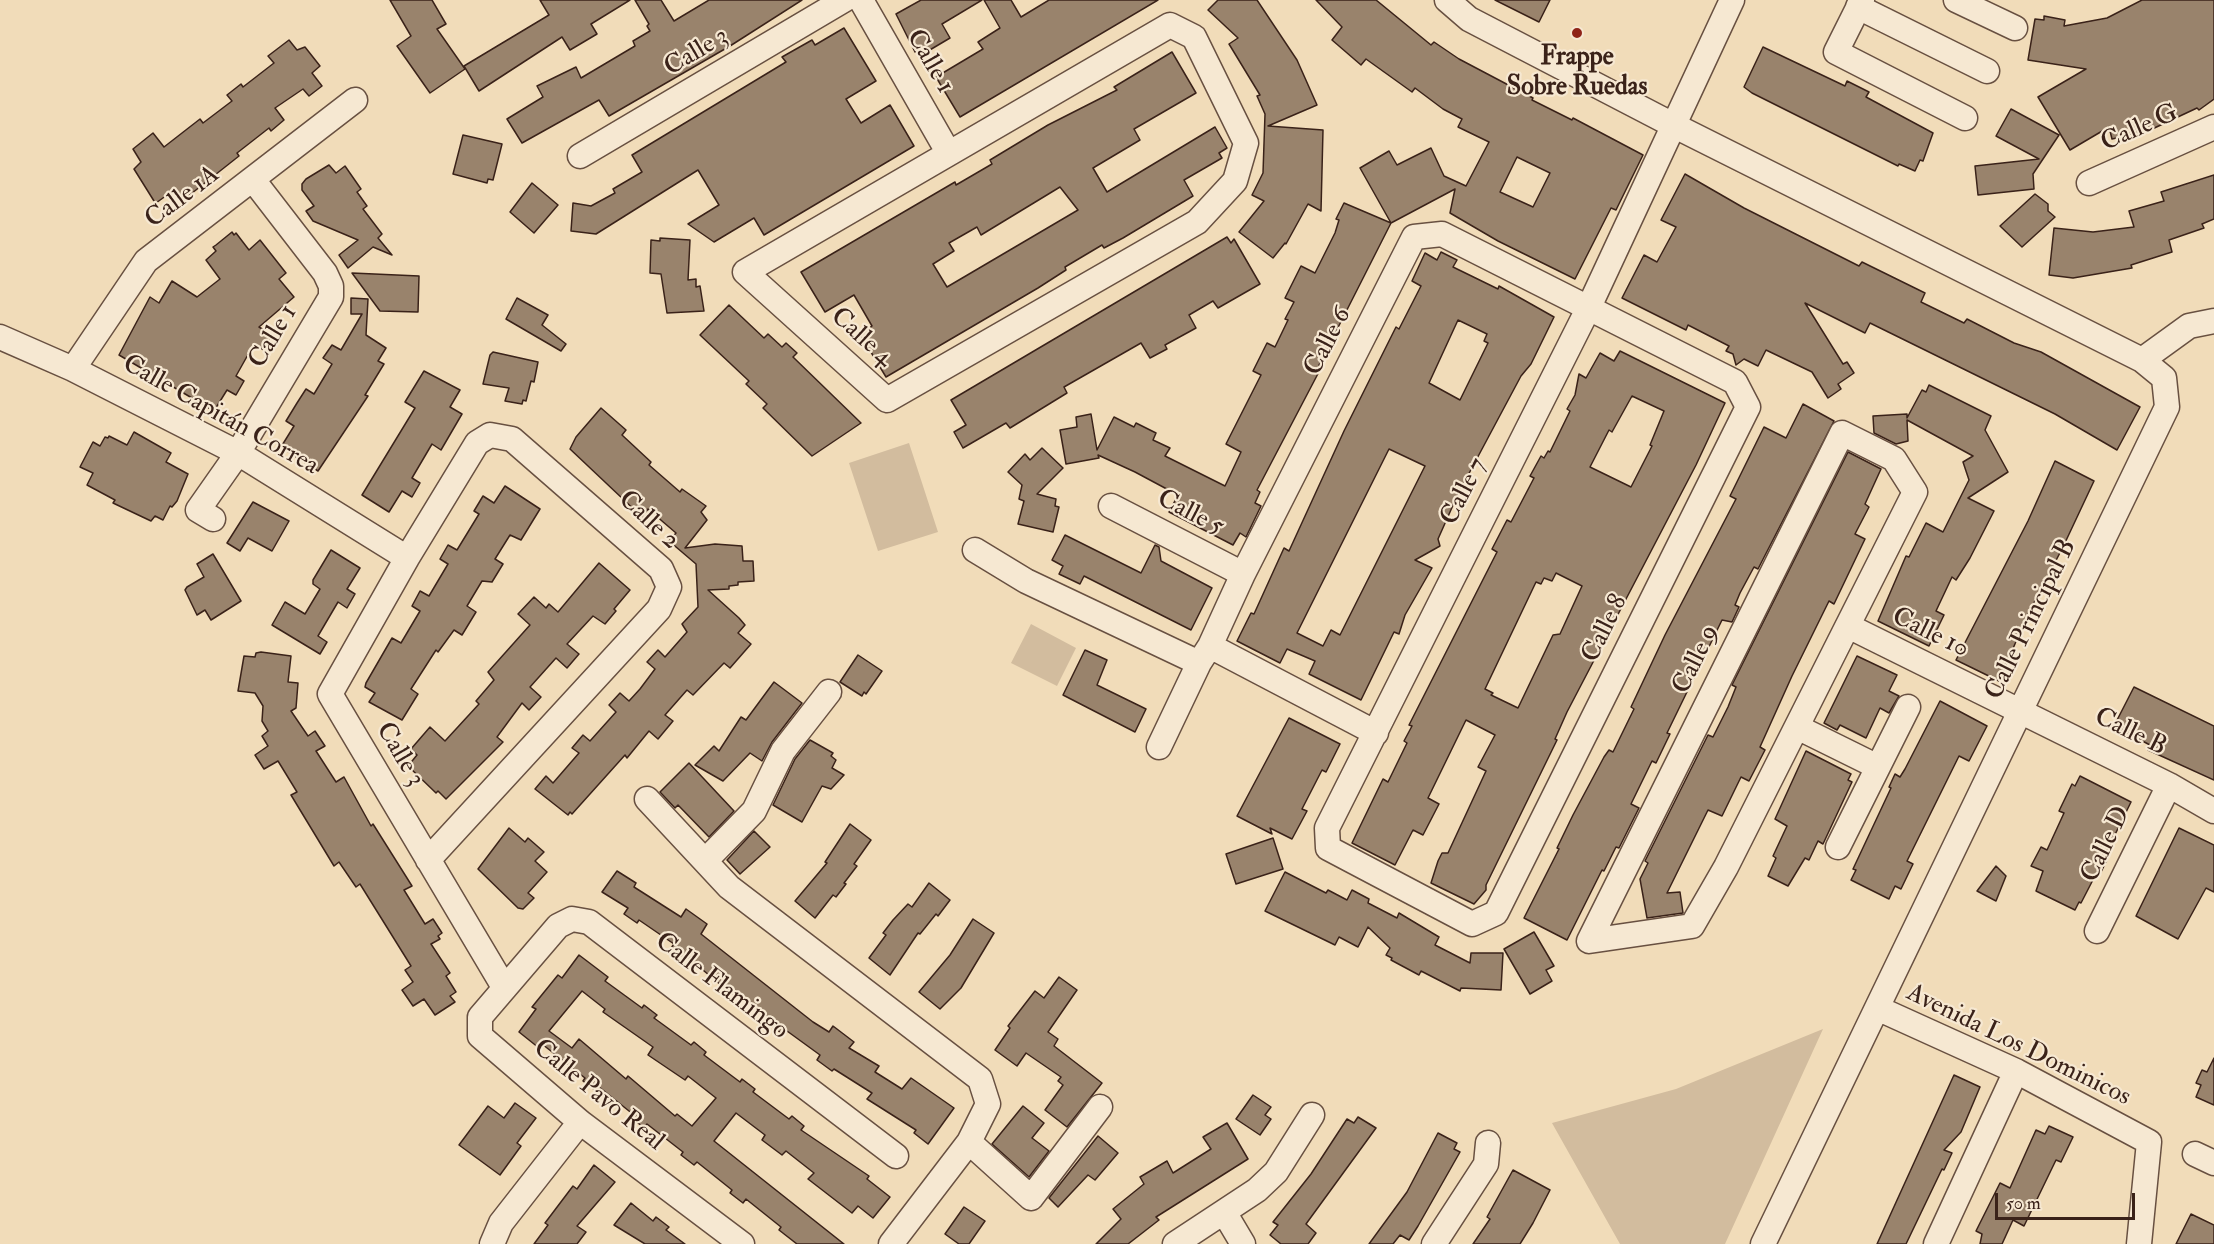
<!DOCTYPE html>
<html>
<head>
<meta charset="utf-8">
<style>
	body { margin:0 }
	#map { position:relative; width:2214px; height:1244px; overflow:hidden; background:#f1dcb9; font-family:"IM FELL Double Pica",serif }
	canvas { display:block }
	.scale { position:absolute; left:1995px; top:1193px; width:140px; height:27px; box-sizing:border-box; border:3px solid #3a2219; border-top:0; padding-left:8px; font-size:18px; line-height:21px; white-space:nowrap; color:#3a2219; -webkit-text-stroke:4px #f6e8d2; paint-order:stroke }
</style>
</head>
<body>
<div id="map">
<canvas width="2214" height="1244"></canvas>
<div class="scale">50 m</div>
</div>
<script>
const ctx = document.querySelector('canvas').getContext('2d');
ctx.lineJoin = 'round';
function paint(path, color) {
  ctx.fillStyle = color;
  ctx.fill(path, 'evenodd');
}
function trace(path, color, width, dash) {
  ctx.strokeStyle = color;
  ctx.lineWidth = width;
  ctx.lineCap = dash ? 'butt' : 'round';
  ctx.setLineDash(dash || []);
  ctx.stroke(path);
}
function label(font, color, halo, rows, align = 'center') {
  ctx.font = font + ' "IM FELL Double Pica",serif';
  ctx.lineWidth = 4.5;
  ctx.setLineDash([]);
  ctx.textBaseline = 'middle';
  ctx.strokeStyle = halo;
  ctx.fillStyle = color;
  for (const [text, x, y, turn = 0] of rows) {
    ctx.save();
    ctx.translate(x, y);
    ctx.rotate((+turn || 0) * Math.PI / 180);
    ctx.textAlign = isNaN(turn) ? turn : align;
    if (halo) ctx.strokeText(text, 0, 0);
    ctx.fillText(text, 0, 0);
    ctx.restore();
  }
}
const green = new Path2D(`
	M909 443 938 532 878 551 849 463Z
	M1031 624 1076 648 1057 686 1011 663Z
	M1823 1029 1725 1244H1620L1552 1123 1676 1089Z`);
const building = new Path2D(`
	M390 0H432L446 24 437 29 465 69 430 93 397 46 411 36Z
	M540 0H630L591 24 597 34 570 50 562 37 479 91 464 66 549 15Z
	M635 0H661L674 21 709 0H802L730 46 609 116 599 100 522 143 507 119 543 97 537 86 576 67 581 78 635 46 633 41 650 31 647 26 649 24Z
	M921 0H982L942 24 950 38 923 54 920 49 915 52 896 14Z
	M984 0H1011L1021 17 1049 0H1158L960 117 936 77 983 49 978 42 1000 28Z
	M1218 0H1257L1297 60 1317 105 1268 126 1323 130 1321 211 1308 204 1286 244 1285 243 1273 258 1239 232 1264 201 1252 195 1263 173 1265 114 1257 96 1260 95 1229 44 1238 38 1208 10Z
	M1316 0H1376L1431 45 1434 42 1459 59 1533 98 1532 100 1572 120 1573 118 1643 155 1616 210 1611 208 1575 279 1498 241 1450 213 1455 189 1391 223 1319 365 1322 366 1257 490 1260 492 1255 503 1261 506 1246 537 1240 533 1233 545 1169 512 1178 495 1135 472 1098 455 1099 458 1066 464 1060 430 1077 427 1076 417 1091 414 1097 450 1114 417 1134 427 1136 423 1156 433 1153 440 1170 448 1165 456 1225 486 1241 452 1226 444 1261 375 1253 371 1267 343 1275 347 1288 320 1285 319 1294 302 1285 298 1301 266 1315 273 1335 233 1339 220 1336 219 1344 203 1391 223 1360 168 1389 151 1397 165 1431 148 1444 176 1466 186 1489 142 1458 127 1462 119 1443 109 1415 88 1412 92 1366 59 1361 65 1332 40 1342 27ZM1517 157 1550 173 1533 207 1500 192Z
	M1495 0H1550L1539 22Z
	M2142 0H2214V99L2199 110 2197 108 2148 131 2112 139 2109 127 2070 150 2038 97 2086 69 2028 60 2035 19 2044 20V16L2065 20 2064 26 2107 18Z
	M844 28 876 81 846 99 861 123 890 105 914 146 764 235 754 218 714 242 688 224 719 205 698 170 596 234 571 231 573 203 591 206 615 193 613 189 642 172 632 155 786 62 782 57 812 40 815 45Z
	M289 40 297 50 305 47 320 66 312 73 322 86 309 96 303 89 275 108 284 120 271 131 269 128 237 153 239 156 182 201 174 190 156 203 154 201 134 169 141 162 133 149 153 133 164 147 200 119 203 123 232 101 227 95 241 84 243 87 274 63 268 56Z
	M1763 47 1845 86 1847 81 1869 92 1866 97 1933 133 1923 161 1920 160 1915 171 1899 164 1898 166 1752 93 1744 87Z
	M1172 52 1196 93 1134 129 1140 140 1093 168 1107 192 1215 127 1227 148 1219 153 1222 158 1184 180 1193 196 1123 238 1104 248 1102 245 1065 267 1066 270 1038 288 886 377 860 334 872 326 854 295 825 312 801 272 955 182 956 185 992 164 990 160 1048 125 1117 90 1114 87ZM1060 187 1078 210 947 287 933 264 954 251 949 243 977 227 981 235Z
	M2011 109 2059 135 2033 174 2034 189 1978 195 1975 166 2039 159 1996 136Z
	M463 135 502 144 493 180 488 179 487 183 453 174Z
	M329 165 336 173 345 166 361 189 357 192 367 206 363 209 382 234 378 238 392 255 373 247 348 268 339 255 358 240 313 221 306 211 314 206 302 190V184L306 179Z
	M1685 174 1744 208 1859 266 1862 262 1925 293 1921 302 1964 323 1967 319 2014 343 2041 352 2140 407 2117 450 2055 414 1870 323 1865 333 1805 303 1843 364 1847 362 1854 373 1838 384 1841 389 1828 398 1812 372 1766 350 1758 366 1744 359 1736 365 1733 354 1726 351 1729 346 1688 325 1686 330 1622 298 1644 255 1657 262 1676 227 1661 220Z
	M2214 175V219L2202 224 2204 228 2169 240 2172 252 2131 265 2132 268 2073 278 2049 275 2054 228 2093 232 2134 227 2129 211 2164 201 2161 192Z
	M532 183 558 205 534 233 510 212Z
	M2035 194 2048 204V211L2055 217 2022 247 2000 226Z
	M232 232 234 235 236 233 249 250 260 240 286 273 279 279 294 297 259 327 272 335 264 350 254 344 236 376 244 381 236 395 227 390 214 411 119 355 150 297 159 303 172 281 197 297 220 279 206 260 216 251 213 247 216 245Z
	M1227 237 1231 243 1234 239 1260 284 1218 308 1213 301 1189 315 1196 328 1165 345 1167 349 1150 358 1141 343 1064 387 1067 393 1010 428 1006 423 963 448 954 432 966 425 951 400Z
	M660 238 690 240 688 280 696 279V287L700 286 704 311 667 313 661 274 650 273 651 240 660 241Z
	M1441 252 1457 260 1453 267 1498 289 1499 286 1554 317 1531 364 1521 376 1458 494 1438 539 1440 546 1415 560 1432 568 1405 615 1399 634 1394 632 1361 700 1309 674 1315 661 1287 649 1280 663 1237 641 1251 613 1254 614 1284 548 1289 551 1344 431 1396 327 1399 329 1421 286 1412 281 1425 253 1437 260ZM1458 320 1487 334 1484 341 1488 343 1460 400 1429 383ZM1389 449 1425 466 1340 635 1331 630 1323 646 1297 633Z
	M352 273 419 276 418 312 380 311Z
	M351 298 368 299 366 335 386 348 378 361 384 364 365 395 368 396 318 471 281 447 294 426 286 421 297 403 306 389 314 394 332 364 323 358 332 345 341 350 362 314H351Z
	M517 298 548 315 542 325 566 344 561 351 506 319Z
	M729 305 764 338 768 334 782 347 786 343 797 353 793 357 861 423 812 456 763 408 767 404 746 384 749 381 700 335Z
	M1620 351 1725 403 1696 465 1567 712 1555 739 1557 740 1486 885V890L1474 904 1431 883 1438 861 1442 853H1448L1486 771 1478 767 1495 735 1466 720 1428 798 1439 804 1423 835 1413 830 1395 865 1352 843 1383 779 1388 782 1407 743 1404 741 1412 726 1409 725 1497 552 1492 549 1507 520 1511 522 1534 478 1530 476 1541 456 1544 458 1548 451 1550 452 1570 411 1567 409 1575 395 1579 374 1586 378 1600 353 1614 361ZM1632 396 1664 411 1650 445 1652 446 1631 487 1590 467 1609 430 1612 432ZM1556 573 1582 586 1560 634 1553 635 1518 708 1491 695 1493 693 1485 689 1536 582 1541 584 1544 578 1552 581Z
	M493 352 538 362 534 382 531 381 526 401 523 400 522 404 505 401 509 388 483 384 490 355Z
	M424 371 460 390 450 407 462 414 441 450 432 444 412 478 420 483 412 497 402 491 389 512 362 495 415 408 405 402Z
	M1929 385 1991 416 1985 430 2008 472 1968 498 1994 511 1970 558 1956 580 1952 577 1936 611 1944 615 1929 646 1878 621 1906 556 1909 557 1926 523 1943 532 1969 480 1963 462 1973 456 1907 420 1908 441 1896 444 1874 433 1873 416 1907 414V418L1922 390 1926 392Z
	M1803 404 1834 421 1758 569 1754 567 1740 593 1735 605 1739 607 1732 622 1722 620 1667 733 1670 734 1656 763 1652 761 1631 804 1639 808 1619 848 1616 847 1604 871 1602 870 1567 940 1524 918 1559 849 1557 848 1573 815 1604 757 1609 750 1613 752 1634 709 1631 707 1665 635 1736 499 1730 496 1764 427 1786 438Z
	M601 408 626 430 622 435 651 462 649 465 680 492 682 489 706 506 701 512 707 520 685 548 715 544 742 546 743 561H753L754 581 738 582V585L729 586V589L708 590 739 618 745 625 738 633 751 644 730 668 724 663 693 695 687 690 665 715 673 721 658 739 649 731 627 758 625 755 572 814 570 812 568 815 535 789 546 776 553 783 579 753 572 748 583 735 590 741 616 712 609 705 620 693 629 701 640 689 655 669 647 662 658 650 665 657 687 632 682 624 698 607 696 564 669 541 676 533 648 509 642 517 570 449 576 437Z
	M134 432 171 453 166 462 188 474 177 501 172 507 170 506 163 520 155 516 151 521 113 503 115 500 87 485 93 473 80 467 93 442 100 446 105 437 108 438 109 436 127 445Z
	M1042 448 1063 468 1037 494 1056 499 1055 506 1059 507 1053 532 1018 524 1024 501 1019 499 1022 485 1008 472 1025 454 1030 460Z
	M1848 452 1881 469 1865 504 1869 507 1855 534 1865 539 1834 604 1829 601 1792 676 1760 747 1765 750 1749 781 1741 777 1722 816 1708 810 1667 893 1680 892 1683 913 1647 918 1640 879 1648 863 1645 861 1708 735 1713 737 1728 707 1736 687 1732 685Z
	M2055 461 2094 481 2063 547 2027 616 1999 681 1956 660 2028 521Z
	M505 486 540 509 521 540 510 535 495 559 503 564 492 582 482 581 467 606 476 612 462 635 454 630 438 652 436 650 411 689 418 694 402 720 369 702 375 693 365 687 366 683 392 638 401 643 420 611 412 606 420 591 429 596 448 564 440 559 448 545 457 550 479 514 474 511 483 496 494 503Z
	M253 502 289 521 272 551 248 538 240 551 227 543Z
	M1065 535 1141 573 1155 545 1159 547 1161 561 1212 588 1191 630 1084 576 1080 584 1059 574 1063 566 1052 560Z
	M331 550 360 568 347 589 355 594 347 608 338 602 318 636 327 642 320 654 272 625 285 602 305 614 320 589 313 584V580Z
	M213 554 241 601 211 620 205 610 197 615 185 590 187 587 204 577 197 564Z
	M599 563 630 590 614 609 616 611 605 624 593 616 567 644 579 654 567 668 556 658 530 687 541 697 529 710 522 703 497 737 503 742 446 799 438 791 436 793 408 766 417 755 411 749 430 727 445 741 479 704 476 701 494 680 488 672 530 625 518 614 534 597 546 608 549 604 558 612Z
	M1085 650 1107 660 1097 685 1146 709 1135 732 1063 695Z
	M261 652 291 656 288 682 298 683 296 708 291 711 308 736 315 731 325 746 316 751 336 782 344 777 371 826 373 824 412 886 404 890 425 924 433 919 442 933 438 936 440 939 431 944 450 973 446 976 456 992 450 996 455 1002 435 1015 424 999 413 1006 402 990 413 982 405 970 411 966 360 884 356 887 339 862 334 866 291 795 297 792 278 761 264 769 255 755 268 746 262 736 268 731 262 721 263 706 255 693 238 691 244 656 255 657 256 653Z
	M858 655 882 671 866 694 864 692 862 696 840 682Z
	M1857 656 1897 675 1889 691 1899 696 1889 713 1880 708 1866 738 1840 725 1837 730 1824 723Z
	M774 682 802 703 772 742 762 761 750 753 723 781 695 765 714 746 719 751 741 717 746 720Z
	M2134 687 2214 726V780L2148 750 2150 745 2114 726Z
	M1940 701 1987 726 1969 761 1959 756 1907 861 1913 864 1901 889 1895 886 1889 899 1851 880 1856 870 1853 869 1891 788 1889 787 1895 774 1900 777 1905 769Z
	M1289 718 1340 744 1326 772 1322 770 1302 809 1307 811 1292 839 1270 828 1272 834 1237 816Z
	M810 740 833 753 831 756 836 760 832 768 844 775 831 789 822 786 802 822 773 805 795 759Z
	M1806 751 1851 774 1848 780 1852 782 1823 844 1818 841 1809 860 1805 858 1788 886 1768 876 1776 858 1773 856 1787 826 1775 819Z
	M689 763 734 811 709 837 678 805 675 808 660 792Z
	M2080 776 2131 802 2104 857 2108 858 2099 876 2096 874 2081 903 2079 902 2075 910 2036 891 2043 871 2031 866 2041 847 2047 850 2064 813 2059 811 2072 784 2075 786Z
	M850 824 871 840 854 864 857 866 844 883 846 884 836 897 833 895 815 918 795 901 827 863 825 862Z
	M509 828 525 842 528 838 544 852 535 861 547 872 528 893 534 898 523 909 518 908 478 869Z
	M2179 828 2214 845V892L2206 888 2178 939 2136 916Z
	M754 831 770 847 740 874 727 860Z
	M1273 838 1283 869 1236 884 1226 854Z
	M1996 866 2006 876 1996 901 1977 891Z
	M617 871 636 883 634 887 681 917 686 909 707 924 701 934 813 1022 829 1032 833 1026 854 1042 849 1048 879 1066 875 1072 902 1089 911 1078 954 1108 928 1144 914 1133 916 1130 867 1099 872 1093 834 1069 832 1071 817 1060 820 1055 787 1031 784 1035 770 1025 774 1021 736 994 734 996 685 955 683 957 671 948 674 944 639 920 637 923 624 914 628 908 602 892Z
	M1285 872 1326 893 1328 890 1347 900 1352 890 1369 899 1368 903 1397 918 1399 913 1439 937 1435 945 1470 963 1471 953H1503L1501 990 1461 988 1460 991 1421 971 1419 975 1391 960 1392 958 1386 955 1390 948 1368 927 1358 947 1339 937 1335 945 1265 911Z
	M929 883 950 900 938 916 936 914 920 934 918 933 890 975 869 958 886 935 883 933 893 920 908 904 912 907Z
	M973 919 994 933 961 988 940 1009 919 992 950 955Z
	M1534 932 1554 966 1546 970 1552 981 1530 994 1504 949Z
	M579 955 608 977 605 981 642 1008 644 1005 657 1015 654 1018 691 1045 694 1042 706 1052 704 1055 740 1082 742 1079 755 1089 753 1092 789 1119 792 1116 804 1126 801 1130 869 1176 867 1179 890 1197 873 1218 858 1206 852 1213 808 1179 814 1173 786 1151 782 1155 762 1140 765 1135 736 1113 714 1141 844 1244H797L779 1230 781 1227 746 1199 743 1203 730 1193 732 1190 697 1162 694 1165 681 1155 683 1152 647 1124 644 1128 632 1118 634 1115 599 1087 596 1091 583 1081 585 1078 542 1044 539 1048 519 1032 536 1009 532 1007 558 975 562 978ZM582 991 605 1009 603 1012 653 1047 648 1055 685 1080 688 1076 716 1098 692 1126 677 1114 675 1116 628 1076 626 1079 579 1039 572 1048 549 1031Z
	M1059 977 1077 990 1048 1032 1058 1039 1054 1046 1102 1083 1067 1127 1045 1110 1063 1085 1058 1081 1061 1077 1026 1053 1017 1066 995 1050 1010 1028 1008 1026 1035 991 1044 998Z
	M2214 1058V1105L2196 1097 2201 1085 2196 1083 2202 1070 2207 1072Z
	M1954 1075 1980 1087 1961 1132 1944 1150 1952 1153 1944 1170 1942 1169 1906 1244H1877Z
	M1253 1095 1271 1107 1265 1115 1271 1119 1260 1135 1236 1119Z
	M515 1103 536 1118 517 1143 521 1146 500 1175 459 1145 488 1106 504 1118Z
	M1023 1106 1044 1123 1032 1138 1049 1151 1029 1177 992 1144Z
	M1358 1117 1376 1128 1306 1224 1316 1233 1308 1244H1281L1270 1235 1278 1225 1273 1222 1311 1174 1347 1119 1354 1123Z
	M1227 1123 1248 1159 1156 1217 1159 1220 1128 1244H1096L1121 1219 1113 1209 1144 1184 1140 1177 1167 1161 1173 1173 1211 1149 1203 1137Z
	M2049 1126 2073 1137 2061 1162 2056 1160 2024 1226 2013 1220 2002 1244H1980L1982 1234 1976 1231 2000 1183 2010 1188 2036 1130 2045 1134Z
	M1438 1133 1457 1143 1454 1149 1460 1152 1418 1226 1409 1240 1400 1235 1393 1244H1369L1407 1192Z
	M1098 1136 1118 1153 1095 1180 1088 1175 1058 1207 1049 1198Z
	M594 1165 615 1182 577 1226 586 1232 577 1244H534L548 1225 545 1223 573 1186 577 1189Z
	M1513 1170 1550 1190 1533 1223 1520 1244H1473L1490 1219 1487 1217Z
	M631 1203 653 1221 656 1217 669 1227 666 1230 685 1244H645L614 1225Z
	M964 1207 985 1221 969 1244H959L945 1234Z
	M2191 1214 2214 1225V1244H2176Z`);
const minor = new Path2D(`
	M861 0 948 152
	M1447 0 1469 19 1675 126 2142 360 2164 378 2167 407 1763 1244
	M1862 0 1836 52 1965 118
	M1956 0 2015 28
	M1858 7 1987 71
	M1170 25 1194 37 1246 143 1235 181 1197 222 887 400 745 272Z
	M580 156 844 0
	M2089 183 2214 127
	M0 337 73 369 238 453 407 558
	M2142 360 2189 326 2214 321
	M73 369 146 261 355 100
	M1842 433 1894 459 1915 492 1726 867 1692 926 1589 941Z
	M1111 506 1243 574
	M213 519 198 510 238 453 331 297V286L325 273 254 181
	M975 550 1026 581 1199 663
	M1848 626 2169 785 2214 811
	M1210 646 1376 733
	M1797 727 1878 767
	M1159 747 1199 663 1210 646 1243 574 1414 237 1442 234 1735 382 1748 407 1496 913 1472 924 1328 848 1327 828 1589 307 1732 0
	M647 799 729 887 980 1079 988 1104 969 1142 891 1244
	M1838 847 1908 707
	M707 859 754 811 783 751 829 692
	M428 860 659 609 669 587 661 569 512 439 490 435 477 443 407 558 330 694 504 987
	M2097 931 2169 785
	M1877 1008 2016 1071 2149 1142 2139 1244
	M969 1142 1031 1198 1100 1107
	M2195 1154 2214 1163
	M1224 1212 1243 1244
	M492 1244 501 1223 580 1122
	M742 1244 580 1122 480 1036V1017L558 926 572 919 589 922 896 1156
	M1175 1244 1257 1190 1276 1172 1312 1115
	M1434 1244 1486 1164 1488 1143
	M1936 1244 2016 1071`);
const markers = [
	[1577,33,6,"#8f2418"]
];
const streetNames = [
	["Calle 3",697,53,-31],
	["Calle 1",929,62,60],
	["Calle G",2140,129,-24],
	["Calle 1A",183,198,-37],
	["Calle 1",274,337,-59],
	["Calle 4",861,338,42],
	["Calle 6",1329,342,-63],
	["Calle Capitán Correa",220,416,29],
	["Calle 7",1465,492,-63],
	["Calle 5",1190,514,27],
	["Calle 2",648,521,43],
	["Calle Principal B",2032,620,-64],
	["Calle 8",1606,629,-64],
	["Calle 10",1930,634,26],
	["Calle 9",1697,660,-64],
	["Calle B",2130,733,26],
	["Calle 3",399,755,59],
	["Calle D",2107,845,-64],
	["Calle Flamingo",721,987,37],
	["Avenida Los Dominicos",2018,1046,26],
	["Calle Pavo Real",598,1096,39]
];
const poiNames = [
	["Frappe",1577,58],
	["Sobre Ruedas",1577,88]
];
paint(green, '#d2bc9e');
paint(building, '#99836c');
trace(building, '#3a2219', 1.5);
trace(minor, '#685041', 27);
trace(minor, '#f6e8d2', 24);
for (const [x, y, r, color] of markers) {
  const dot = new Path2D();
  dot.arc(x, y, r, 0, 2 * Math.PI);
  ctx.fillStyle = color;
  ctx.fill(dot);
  trace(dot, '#f6e8d2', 2);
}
label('26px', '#3a2219', '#f6e8d2', streetNames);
label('bold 26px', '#3a2219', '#f6e8d2', poiNames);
</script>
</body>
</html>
